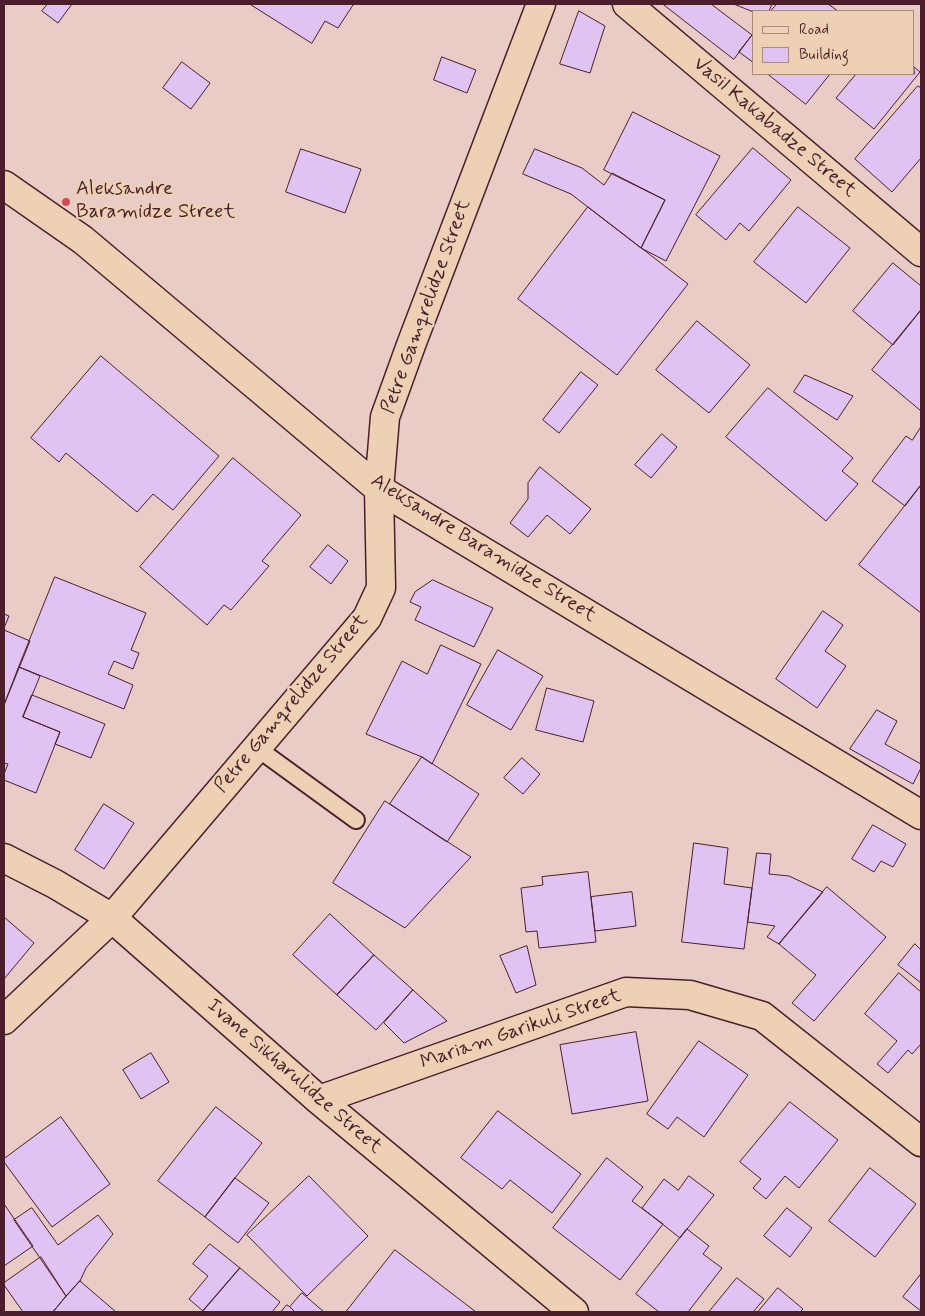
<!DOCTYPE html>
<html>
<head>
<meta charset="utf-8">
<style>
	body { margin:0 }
	#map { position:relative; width:925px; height:1316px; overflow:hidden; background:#eaccc7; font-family:Mynerve,sans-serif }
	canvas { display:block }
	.frame { position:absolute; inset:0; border:5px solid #4a1f2b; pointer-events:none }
	.legend { position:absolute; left:752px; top:10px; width:162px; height:65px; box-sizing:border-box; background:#eed0b4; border:1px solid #ac897d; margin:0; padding:6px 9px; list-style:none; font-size:15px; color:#4a1f2b }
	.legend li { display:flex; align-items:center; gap:10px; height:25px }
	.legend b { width:25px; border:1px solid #ac897d }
</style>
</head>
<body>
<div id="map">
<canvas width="925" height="1316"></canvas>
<div class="frame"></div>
<ul class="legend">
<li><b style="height:6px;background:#eed0b4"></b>Road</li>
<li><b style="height:14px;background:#e0c3f2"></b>Building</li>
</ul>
</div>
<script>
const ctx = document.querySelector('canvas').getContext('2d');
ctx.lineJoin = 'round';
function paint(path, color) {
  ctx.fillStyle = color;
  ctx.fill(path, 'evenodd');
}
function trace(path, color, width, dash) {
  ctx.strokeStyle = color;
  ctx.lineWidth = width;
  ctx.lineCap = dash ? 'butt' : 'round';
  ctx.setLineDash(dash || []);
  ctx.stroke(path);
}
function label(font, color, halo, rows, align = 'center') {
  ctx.font = font + ' Mynerve,sans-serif';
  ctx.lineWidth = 4.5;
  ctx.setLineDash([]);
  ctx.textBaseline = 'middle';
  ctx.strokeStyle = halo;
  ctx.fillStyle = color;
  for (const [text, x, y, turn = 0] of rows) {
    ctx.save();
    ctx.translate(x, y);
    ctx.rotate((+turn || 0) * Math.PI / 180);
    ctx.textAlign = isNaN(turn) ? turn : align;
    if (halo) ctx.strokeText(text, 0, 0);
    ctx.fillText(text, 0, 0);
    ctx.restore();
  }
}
const building = new Path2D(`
	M48 4H72L58 23 42 11Z
	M250 4H350L353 5 338 28 325 21 312 43Z
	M663 4H711L752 35 734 59Z
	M734 4H772L769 11 754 12Z
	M777 4H828L838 11H771Z
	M579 11 605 26 590 73 560 64Z
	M754 33V63L739 52Z
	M442 57 476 70 467 93 434 80Z
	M182 62 210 83 191 109 163 88Z
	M914 67 920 72 874 129 836 98 856 74H914Z
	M768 74H830L806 104Z
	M918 86 921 88V158L892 192 855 159Z
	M633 112 720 156 666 261 641 248 665 200 604 170Z
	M753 148 791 180 749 231 740 223 726 240 696 215Z
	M301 149 361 169 345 213 286 192Z
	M535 149 582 168 604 185 612 173 665 200 641 248 571 194 523 174Z
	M588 207 688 284 617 375 518 299Z
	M798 207 850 248 806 303 754 262Z
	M893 263 921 286V310L893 345 853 311Z
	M921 310V411L872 370Z
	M697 321 750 365 709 413 656 370Z
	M101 356 219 456 173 510 153 494 137 512 66 453 59 462 31 438Z
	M581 372 598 385 559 433 543 420Z
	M805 375 853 396 837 420 794 392Z
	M768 388 853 458 842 471 858 484 826 521 726 437Z
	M921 427V485L905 506 872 481 906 436 912 440Z
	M662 434 677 447 651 478 635 465Z
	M233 458 301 515 262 561 269 566 231 610 224 605 207 625 140 567Z
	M540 467 591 509 570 534 547 515 528 537 510 523 528 499V483Z
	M921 485V613L859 565Z
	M328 545 348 561 331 584 310 567Z
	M55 577 146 613 131 650 139 653 133 669 114 661 108 674 133 685 124 709 19 667Z
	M433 580 493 608 474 647 415 620 421 607 410 602 415 592Z
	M823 611 843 625 825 651 846 666 817 708 776 679Z
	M4 614 9 616 4 628Z
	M4 630 30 641 4 705Z
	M441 645 481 664 432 764 422 757 366 734 402 661 427 674Z
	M498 650 543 676 511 730 467 705Z
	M19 667 40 676 23 717 60 732 36 793 4 780V774L8 764 4 763V705Z
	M547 688 594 701 583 742 536 730Z
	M32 695 105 724 91 758 55 744 60 732 23 717Z
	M877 710 897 721 885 744 921 764V768L913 784 850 749Z
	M422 757 479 794 447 842 390 804Z
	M522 758 540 774 523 794 504 778Z
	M385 801 471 857 405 928 333 883Z
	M104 804 134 823 104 869 75 850Z
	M873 825 906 844 893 867 881 861 874 872 852 859Z
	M694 843 728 848 724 884 752 888 744 949 682 942Z
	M757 853 771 854 769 874 789 876 823 892 779 944 767 937 775 926 748 922Z
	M588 872 596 942 539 948 537 931 526 932 521 888 543 885 542 877Z
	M827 887 886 937 814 1021 792 1003 816 975 779 944Z
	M632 892 636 926 595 931 591 897Z
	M330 914 374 955 337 995 293 955Z
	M4 917 34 943 4 979Z
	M915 944 921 950V983L898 965Z
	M527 946 536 985 516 993 500 956Z
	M374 955 413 990 376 1030 337 995Z
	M899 973 921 992V1044L912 1054 908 1050 888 1073 877 1064 897 1041 865 1014Z
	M413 990 447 1021 404 1043 384 1023Z
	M636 1032 648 1101 572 1114 560 1045Z
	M699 1041 748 1075 704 1137 677 1117 668 1129 647 1114Z
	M151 1053 169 1082 141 1099 123 1070Z
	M790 1102 838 1140 799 1188 785 1176 766 1199 753 1188 761 1179 740 1162Z
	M216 1107 262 1143 205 1217 158 1181Z
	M498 1111 581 1174 552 1213 510 1180 502 1189 461 1158Z
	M61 1117 110 1184 52 1227 4 1162V1159Z
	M607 1158 643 1187 632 1201 663 1224 620 1280 553 1228Z
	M870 1168 916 1204 875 1257 829 1221Z
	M309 1176 368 1236 307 1296 247 1235Z
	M689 1176 714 1195 680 1238 642 1208 664 1179 678 1190Z
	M235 1178 269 1203 238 1243 205 1217Z
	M4 1204 33 1246 4 1266Z
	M32 1208 58 1245 98 1215 113 1234 86 1268 80 1281 66 1296 14 1220Z
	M787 1208 812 1228 790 1257 764 1236Z
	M687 1229 709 1246 703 1254 722 1268 688 1312H659L636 1294Z
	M210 1244 240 1268 203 1311 189 1299 208 1276 193 1264Z
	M395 1250 476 1312H346Z
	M41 1257 66 1296 53 1312H23L4 1285V1283Z
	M240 1268 280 1302 272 1312H202Z
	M921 1274V1311L903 1297Z
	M737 1278 764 1299 753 1312H709Z
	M80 1281 116 1312H53Z
	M778 1288 803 1309 800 1312H758Z
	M302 1293 324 1312H295L290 1307Z
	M287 1305 290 1307 295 1312H281Z`);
const service = new Path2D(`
	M257 748 356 820`);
const minor = new Path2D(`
	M627 4 921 252
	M379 489 921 815
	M4 858 55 884 112 918 319 1100 574 1312
	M319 1100 626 992 690 995 762 1016 921 1142`);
const tertiary = new Path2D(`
	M4 185 83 240 379 489
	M4 1020 112 918 367 618 381 588 379 489 385 417 411 345 541 4`);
const markers = [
	[66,202,5,"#d1495b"]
];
const streetNames = [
	["Vasil Kakabadze Street",774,128,40],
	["Petre Gamqrelidze Street",427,307,-70],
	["Aleksandre Baramidze Street",483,549,32],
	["Petre Gamqrelidze Street",292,704,-50],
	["Mariam Garikuli Street",521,1030,-19],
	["Ivane Sikharulidze Street",294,1077,41]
];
const poiNames = [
	["Aleksandre",76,190],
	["Baramidze Street",76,213]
];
paint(building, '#e0c3f2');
trace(building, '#4a1f2b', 1);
trace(service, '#4a1f2b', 20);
trace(minor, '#4a1f2b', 31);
trace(tertiary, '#4a1f2b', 31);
trace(service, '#eed0b4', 16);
trace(minor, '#eed0b4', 28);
trace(tertiary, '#eed0b4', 28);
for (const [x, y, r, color] of markers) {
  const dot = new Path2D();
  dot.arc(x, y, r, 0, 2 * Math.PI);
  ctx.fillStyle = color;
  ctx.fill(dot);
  trace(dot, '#eed0b4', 2);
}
label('20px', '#4a1f2b', '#eed0b4', streetNames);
label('20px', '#4a1f2b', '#eed0b4', poiNames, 'left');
</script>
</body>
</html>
